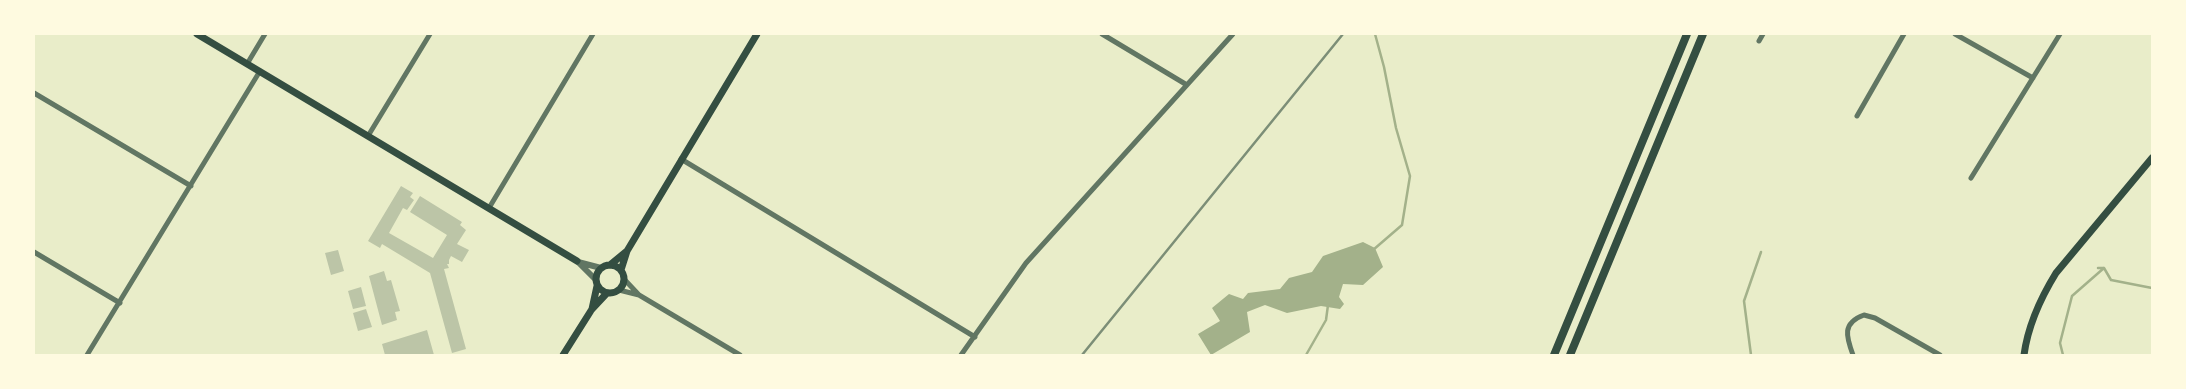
<!DOCTYPE html>
<html>
<head>
<meta charset="utf-8">
<style>
	body { margin:0 }
	#map { position:relative; width:2186px; height:389px; overflow:hidden; background:#e9edc9; font-family:"PT Sans",sans-serif }
	canvas { display:block }
	.frame { position:absolute; inset:0; border:35px solid #fefae0; pointer-events:none }
</style>
</head>
<body>
<div id="map">
<canvas width="2186" height="389"></canvas>
<div class="frame"></div>
</div>
<script>
const ctx = document.querySelector('canvas').getContext('2d');
ctx.lineJoin = 'round';
function paint(path, color) {
  ctx.fillStyle = color;
  ctx.fill(path, 'evenodd');
}
function trace(path, color, width, dash) {
  ctx.strokeStyle = color;
  ctx.lineWidth = width;
  ctx.lineCap = dash ? 'butt' : 'round';
  ctx.setLineDash(dash || []);
  ctx.stroke(path);
}
const water = new Path2D(`
	M1363 242 1375 248 1383 267 1363 285 1343 284 1339 297 1344 304 1340 309 1321 306 1287 313 1265 305 1247 312 1250 332 1211 355 1198 334 1220 321 1212 308 1229 294 1243 299 1248 293 1280 289 1289 278 1312 272 1323 256Z`);
const stream = new Path2D(`
	M1373 250 1402 225 1410 176 1396 128 1384 67 1375 34
	M2098 268H2104L2111 280 2152 288
	M1306 355 1326 320 1328 305
	M1751 355 1744 301 1761 252
	M2063 355 2060 343 2072 296 2104 268`);
const building = new Path2D(`
	M401 186 413 193 410 197 414 200 407 210 403 208 389 233 433 258 447 235 410 212 420 196 462 222 460 225 466 230 457 244 469 250 462 262 451 256 449 260V264H447L449 268 444 269 466 349 452 353 430 273 382 244 380 248 368 241Z
	M338 250 344 271 331 275 325 253Z
	M384 271 387 281 391 280 400 311 395 312 397 320 382 325 369 276Z
	M361 287 366 306 353 309 348 291Z
	M366 309 372 327 358 331 353 313Z
	M427 330 434 355H385L382 344Z`);
const minor = new Path2D(`
	M1102 34 1187 85
	M1955 34 2033 78
	M1759 41 1763 34
	M247 64 265 34
	M34 93 191 186
	M1857 116 1904 34
	M368 136 430 34
	M681 159 975 337
	M1971 178 2060 34
	M489 208 593 34
	M34 252 120 303
	M624 279 639 295 740 355
	M619 290 639 295
	M87 355 260 71
	M961 355 1026 263 1233 34
	M1853 355C1846 336 1842 323 1864 315L1875 318 1940 355`);
const tertiary = new Path2D(`
	M577 261 595 279
	M578 262 601 268`);
const secondary = new Path2D(`
	M197 34 577 261
	M596 279a14 14 0 1 1 28 0a14 14 0 1 1-28 0Z
	M610 265 627 251
	M621 270 627 251 757 34
	M592 309 597 286
	M563 355 592 309 607 293
	M2024 355C2028 325 2040 299 2056 273L2152 158`);
const primary = new Path2D(`
	M1554 355 1687 34
	M1570 355 1703 34`);
const rail = new Path2D(`
	M1082 355 1343 34`);
paint(water, '#a3b18a');
trace(stream, '#a3b18a', 2.5);
paint(building, '#bcc5a7');
trace(minor, '#617663', 5);
trace(tertiary, '#617663', 6);
trace(secondary, '#344e41', 7);
trace(primary, '#344e41', 8);
trace(rail, '#7c8e77', 2.5);
</script>
</body>
</html>
